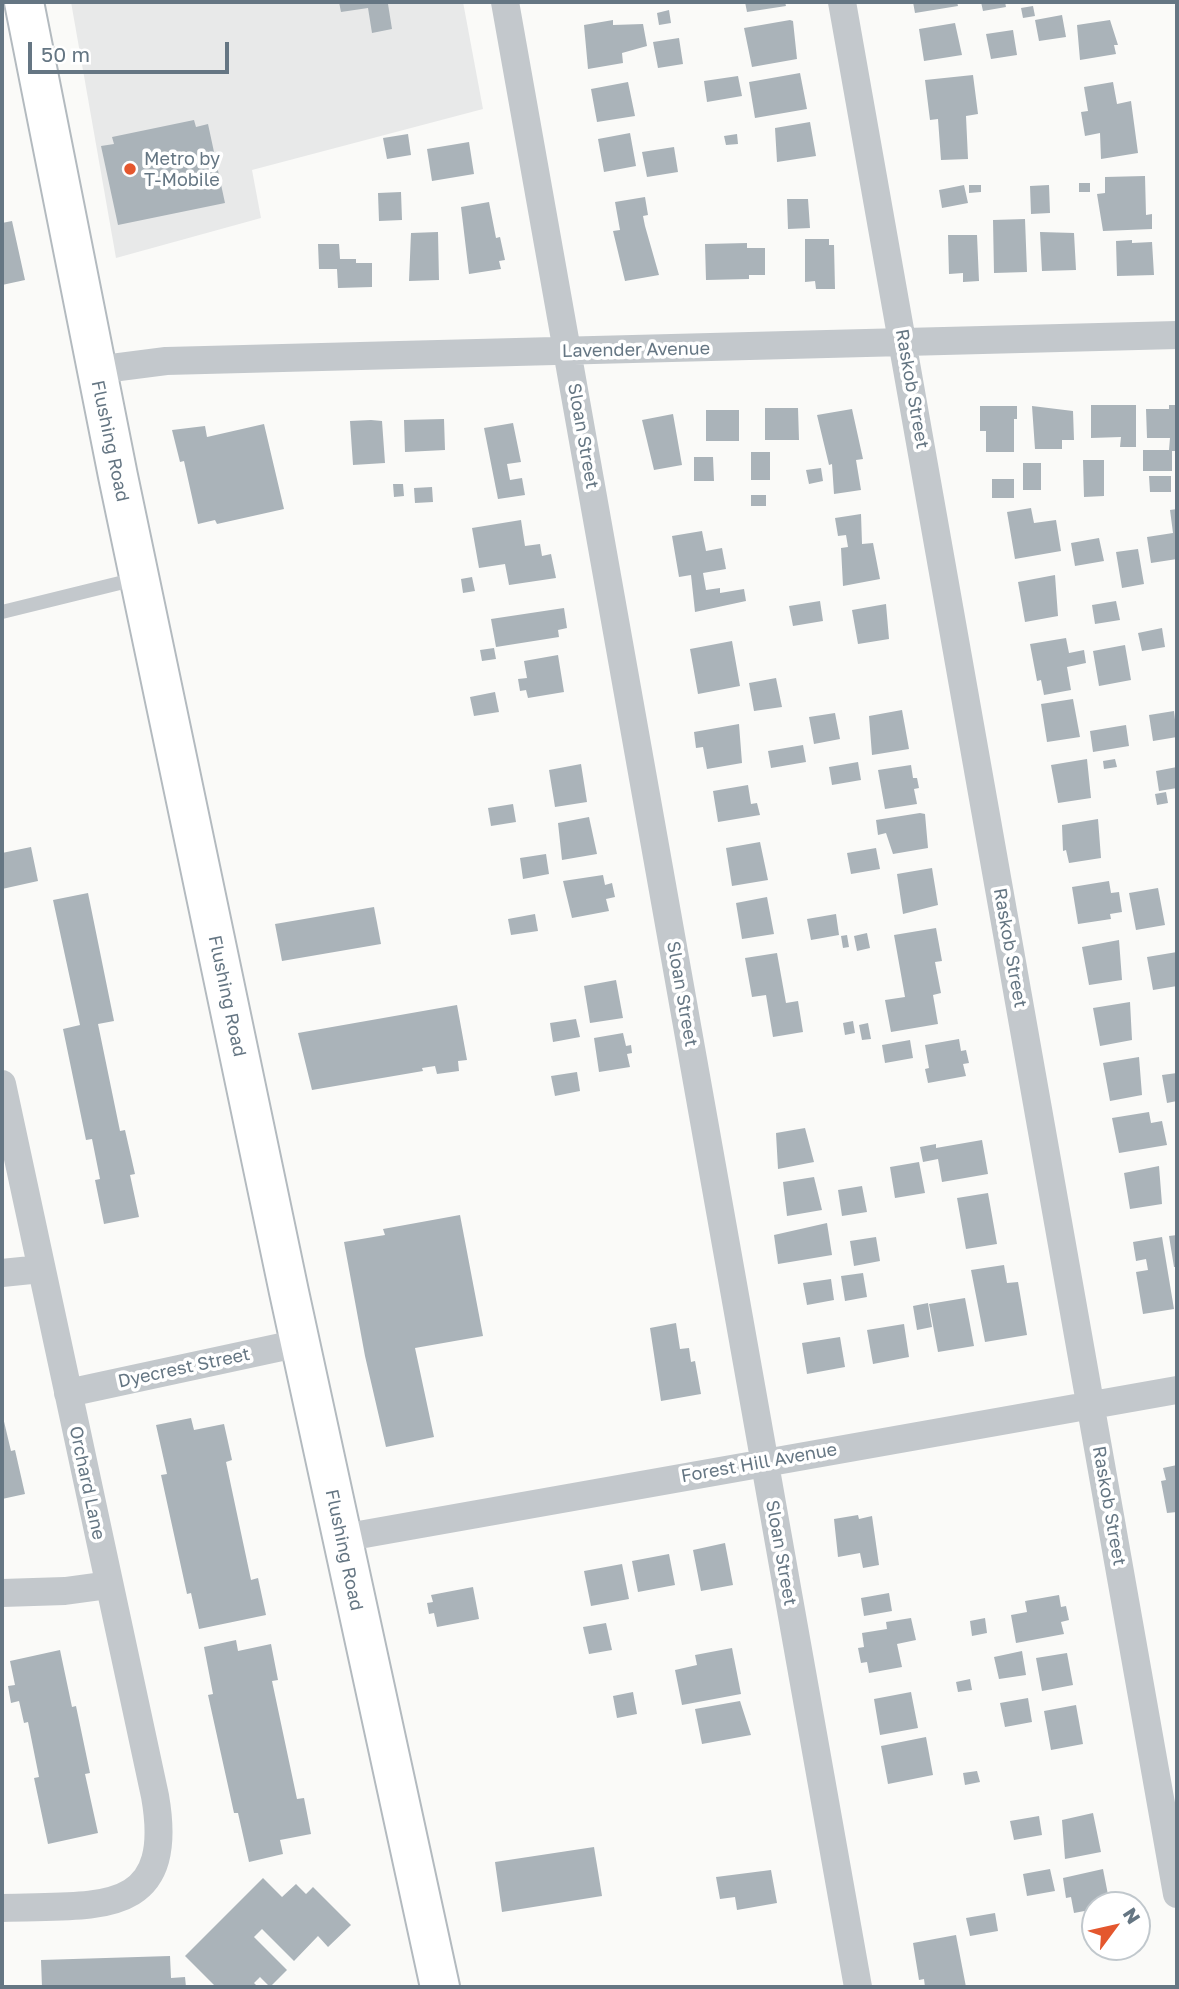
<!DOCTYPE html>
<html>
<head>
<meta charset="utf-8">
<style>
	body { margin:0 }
	#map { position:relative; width:1179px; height:1989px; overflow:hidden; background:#fafaf8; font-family:"Golos Text",sans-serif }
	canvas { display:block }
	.frame { position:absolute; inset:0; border:4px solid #657683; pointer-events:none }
	.north { position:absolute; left:1081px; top:1891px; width:70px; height:70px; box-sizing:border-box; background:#fff; border:2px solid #c1c8cd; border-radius:50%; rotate:57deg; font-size:19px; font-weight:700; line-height:28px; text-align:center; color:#657683 }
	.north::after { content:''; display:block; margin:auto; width:24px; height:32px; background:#e4572e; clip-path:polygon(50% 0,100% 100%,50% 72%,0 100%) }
	.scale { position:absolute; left:28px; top:42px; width:201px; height:32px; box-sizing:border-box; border:4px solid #657683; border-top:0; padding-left:9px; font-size:21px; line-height:24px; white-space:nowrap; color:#657683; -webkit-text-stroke:5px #fff; paint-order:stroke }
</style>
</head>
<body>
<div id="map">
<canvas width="1179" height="1989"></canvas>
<div class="frame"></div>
<div class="north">N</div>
<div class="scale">50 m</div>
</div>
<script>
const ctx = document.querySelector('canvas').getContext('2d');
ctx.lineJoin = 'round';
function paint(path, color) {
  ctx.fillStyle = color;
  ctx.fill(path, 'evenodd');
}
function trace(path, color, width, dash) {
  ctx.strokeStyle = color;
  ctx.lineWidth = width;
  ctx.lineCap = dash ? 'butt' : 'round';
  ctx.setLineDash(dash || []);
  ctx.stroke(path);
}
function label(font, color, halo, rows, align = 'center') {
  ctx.font = font + ' "Golos Text",sans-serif';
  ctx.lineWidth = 7;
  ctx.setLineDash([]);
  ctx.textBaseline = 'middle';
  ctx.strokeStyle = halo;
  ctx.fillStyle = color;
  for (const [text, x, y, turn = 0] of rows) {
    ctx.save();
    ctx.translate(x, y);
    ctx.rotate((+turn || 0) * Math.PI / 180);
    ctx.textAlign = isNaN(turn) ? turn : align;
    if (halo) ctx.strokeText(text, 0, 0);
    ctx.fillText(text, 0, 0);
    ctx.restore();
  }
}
const built = new Path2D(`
	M71 2H463L483 109 252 170 261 218 116 258Z`);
const building = new Path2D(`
	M339 2H392L388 4 392 29 372 33 368 8 341 12Z
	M745 2H785L786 6 747 12Z
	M913 2H957L958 6 915 13Z
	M981 2H1005L1006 7 983 11Z
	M1033 6 1035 16 1023 18 1021 8Z
	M669 10 671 23 659 25 657 13Z
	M1062 15 1066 37 1039 41 1035 20Z
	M613 20V25L643 24 647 46 622 53 623 63 588 69 584 25Z
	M790 20 793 21 797 59 752 67 744 28Z
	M1110 20 1118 45H1114L1116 54 1080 60 1077 25Z
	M955 23 962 55 924 61 919 29Z
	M1013 30 1017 55 991 59 986 34Z
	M679 38 683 64 658 68 653 42Z
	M800 73 807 109 755 118 749 82Z
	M973 75 978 114 966 116 968 159 941 160 938 119 930 120 925 80Z
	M738 76 742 96 707 102 704 81Z
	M628 82 635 116 597 122 591 89Z
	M1113 82 1117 104 1131 101 1138 153 1101 159 1100 133 1085 136 1081 112 1088 111 1084 87Z
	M194 120 196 127 208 124 225 203 118 225 101 146 114 144 112 137Z
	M810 122 816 156 777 162 775 128Z
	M630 133 636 166 604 172 598 139Z
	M408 134 411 155 387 159 383 138Z
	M737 134 738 144 726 145 724 136Z
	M469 142 474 174 432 181 427 149Z
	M674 147 678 172 647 177 642 152Z
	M1145 176 1146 215 1152 214V229L1103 231 1097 194 1105 193V177Z
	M1079 183H1090V192H1079Z
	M964 185 968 203 942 208 939 190Z
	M969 185H981V192L969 193Z
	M1049 185 1050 213 1031 214 1030 186Z
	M401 192 402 220 379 221 378 193Z
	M645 197 648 215 643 216 645 226 659 275 625 281 613 231 620 230 615 202Z
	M787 199H808L810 228 788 229Z
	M489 202 496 238 500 237 505 260 499 261 501 269 469 274 461 207Z
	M1025 219 1027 272 994 273 993 220Z
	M12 221 25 280 2 285V223Z
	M438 232 439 280 409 281 411 233Z
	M1040 232 1074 233 1076 270 1042 271Z
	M948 235H977L979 281 963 282V273L949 274Z
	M805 239H829V245H834L835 289H816L815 281 805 282Z
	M1132 240V243L1152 242 1154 275 1117 276 1116 241Z
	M747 243V248H765V275H749V279L706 280 705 244Z
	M318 244H339L340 259H356V263H372V287L338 288 337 269H319Z
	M1091 405H1136V447H1120L1121 437 1091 438Z
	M1169 405H1177V451H1172V471H1143V450H1169L1170 438H1147L1146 409H1169Z
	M980 406H1017V419H1014V452H986V431H980Z
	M1032 406 1073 411 1074 440H1062V449H1035Z
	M765 408H798L799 440H765Z
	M852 409 863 459 856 460 861 490 834 494 832 464 829 465 817 415Z
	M706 410H739V441H706Z
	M673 414 682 465 654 470 642 420Z
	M444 419 445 450 405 452 404 420Z
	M371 420 382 421 385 463 353 465 350 421Z
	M513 423 521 462 507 464 510 480 522 478 525 495 498 499 484 428Z
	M264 424 284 509 217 524 215 520 198 524 184 461 180 462 172 430 205 426 207 437Z
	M751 452H770V480H751Z
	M694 457H713L714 481H694Z
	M1083 460H1104V496L1084 497Z
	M1023 463H1041V490H1023Z
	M821 468 823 481 809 484 806 470Z
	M1149 476H1171V492H1150Z
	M992 479H1014V498H992Z
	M393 484H403L404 496 394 497Z
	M432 487 433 502 415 503 414 488Z
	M751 495H766V506H751Z
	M1031 508 1034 523 1056 520 1061 551 1015 559 1007 512Z
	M1177 509V559L1151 563 1147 537 1173 533 1170 510Z
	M861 514 862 544 873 543 880 579 843 586 841 548 848 547 846 535 838 536 835 518Z
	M521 520 525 546 540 544 542 556 551 554 556 578 509 585 505 564 479 568 472 528Z
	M702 531 706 551 722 548 726 569 703 573 706 590 720 588V593L744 589 746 601 695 612 691 575 679 577 672 536Z
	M1099 538 1104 561 1075 566 1071 543Z
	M1138 549 1144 584 1122 588 1116 552Z
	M1055 575 1058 616 1025 622 1018 582Z
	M472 577 475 591 463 593 461 579Z
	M820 601 823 621 793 626 789 606Z
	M1116 601 1120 620 1095 624 1092 605Z
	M886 604 889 639 858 644 852 610Z
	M564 608 567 628 558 630 559 637 496 647 491 619Z
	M1162 628 1165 647 1142 651 1138 633Z
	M1066 638 1069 653 1084 650 1086 663 1067 667 1071 690 1044 695 1041 680 1037 681 1030 644Z
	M732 641 740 686 698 694 690 649Z
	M1125 645 1131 680 1099 686 1093 651Z
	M494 648 496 659 482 661 480 650Z
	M558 655 564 692 528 698 526 690 520 691 518 679 527 678 524 661Z
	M776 678 782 707 754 711 749 683Z
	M495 692 499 712 474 716 470 697Z
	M1073 699 1080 737 1047 742 1041 704Z
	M902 710 909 749 872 755 869 716Z
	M1174 711 1177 737 1153 741 1149 715Z
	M835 713 840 739 814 744 809 717Z
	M739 724 742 763 707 769 703 747 696 748 694 732Z
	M1126 725 1129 746 1093 752 1090 731Z
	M803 745 806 762 771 768 768 751Z
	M1087 759 1091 798 1058 803 1051 765Z
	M1115 759 1117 767 1104 769 1103 761Z
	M858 762 861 780 832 785 829 767Z
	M581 764 587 802 555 807 549 770Z
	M911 765 913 778H917L919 788 914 789 917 804 885 809 878 770Z
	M1177 767V788L1159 791 1156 771Z
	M748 785 751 804 757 803 760 815 718 822 713 791Z
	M1166 792 1168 803 1157 805 1155 794Z
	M513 804 516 822 491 826 488 808Z
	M920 813 925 814 928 848 893 854 886 833 878 835 876 820Z
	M589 817 597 854 562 860 558 823Z
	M1098 819 1101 858 1069 863 1066 850 1063 851 1062 825Z
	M760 842 768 880 732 886 726 848Z
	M31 847 38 881 2 889V853Z
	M876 848 880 869 851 874 847 853Z
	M546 854 549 874 523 879 520 858Z
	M932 868 938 905 903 914 897 874Z
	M603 875 605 885 612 883 615 897 606 899 609 911 572 918 563 881Z
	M1109 881 1111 893 1119 892 1122 912 1110 914 1111 919 1078 924 1072 887Z
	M1158 888 1165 925 1136 930 1129 893Z
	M88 893 114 1021 98 1024 120 1131 125 1130 135 1174 130 1175 139 1217 104 1224 95 1180 100 1179 92 1139 86 1140 63 1029 80 1025 53 900Z
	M767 897 774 934 742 939 736 903Z
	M374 907 381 944 282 961 275 924Z
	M535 914 538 931 511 935 508 919Z
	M836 914 839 935 811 940 807 919Z
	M936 928 942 961 935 962 941 993 933 995 938 1024 891 1032 885 1000 905 997 894 935Z
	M867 933 870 948 857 951 854 936Z
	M847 935 849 947 843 948 841 936Z
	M1119 940 1122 980 1089 985 1082 947Z
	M1177 952V986L1153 990 1147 957Z
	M777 953 786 1003 798 1001 803 1032 773 1037 766 995 752 997 745 958Z
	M616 980 623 1018 590 1023 584 986Z
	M1130 1002 1132 1040 1100 1046 1093 1008Z
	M457 1005 467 1060 458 1061 459 1071 437 1074 435 1066 422 1068 423 1071 312 1090 298 1033Z
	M576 1019 580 1037 553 1042 550 1023Z
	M853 1021 855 1033 845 1035 843 1023Z
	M868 1023 871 1039 862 1040 859 1025Z
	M623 1033 626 1046 631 1045 632 1053 627 1054 630 1067 599 1072 594 1038Z
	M959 1039 961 1051 966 1050 969 1063 963 1064 966 1076 928 1083 925 1069 929 1068 925 1045Z
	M910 1040 913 1058 885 1063 882 1045Z
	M1139 1057 1142 1095 1110 1101 1103 1063Z
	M577 1072 580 1091 555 1096 551 1076Z
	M1177 1073V1101L1167 1103 1162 1075Z
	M1149 1112 1151 1123 1162 1121 1167 1145 1119 1153 1112 1118Z
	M805 1128 814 1162 778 1169 776 1133Z
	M982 1140 988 1174 942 1182 938 1159 923 1162 920 1147 936 1144V1148Z
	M919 1162 925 1193 895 1198 890 1167Z
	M1159 1166 1162 1204 1130 1209 1124 1173Z
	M814 1177 822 1210 787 1216 783 1182Z
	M862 1186 867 1212 842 1216 838 1190Z
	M988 1193 997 1244 966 1249 957 1198Z
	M460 1215 483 1336 415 1348 434 1437 386 1447 365 1356 344 1242 385 1235 383 1229Z
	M827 1223 832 1255 778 1264 774 1235Z
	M1177 1235V1267H1174L1169 1236Z
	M876 1237 880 1261 854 1266 850 1241Z
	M1162 1237 1174 1309 1143 1314 1136 1272 1148 1270 1146 1259 1136 1261 1133 1242Z
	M1004 1265 1007 1283 1018 1282 1027 1335 985 1342 971 1270Z
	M863 1273 867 1297 845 1301 841 1276Z
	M831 1279 834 1300 807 1305 803 1283Z
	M965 1298 974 1346 938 1352 929 1304Z
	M928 1303 932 1327 917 1330 913 1306Z
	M676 1323 680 1349 689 1348 691 1362 695 1361 701 1394 661 1401 650 1328Z
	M904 1324 909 1357 873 1364 867 1330Z
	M840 1337 845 1367 807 1374 802 1343Z
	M2 1413 11 1451 15 1450 25 1494 2 1499Z
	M191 1418 194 1430 224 1424 232 1460 226 1462 251 1580 258 1578 266 1615 199 1629 191 1593 187 1594 161 1475 167 1474 156 1425Z
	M1177 1465V1512L1167 1513 1161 1481 1166 1480 1163 1468Z
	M858 1515 859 1519 872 1516 879 1565 863 1568 860 1553 838 1557 834 1519Z
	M725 1543 733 1585 701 1591 693 1550Z
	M669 1554 675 1585 638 1592 632 1561Z
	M622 1564 629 1599 591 1606 584 1571Z
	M473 1587 479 1619 437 1627 434 1613 429 1614 427 1603 433 1602 431 1595Z
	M889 1593 892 1611 864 1616 861 1598Z
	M1059 1595 1061 1607 1066 1606 1069 1620 1061 1622 1064 1634 1016 1643 1011 1615 1027 1612 1025 1601Z
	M911 1618 916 1640 897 1644 902 1667 869 1673 867 1662 861 1663 858 1648 864 1647 862 1633 887 1629 886 1622Z
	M985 1618 987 1633 972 1636 970 1621Z
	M606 1623 612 1650 589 1654 583 1627Z
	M236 1640 238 1651 271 1644 278 1680 272 1681 297 1799 304 1798 311 1834 280 1840 283 1854 249 1862 238 1813H234L208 1695 213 1694 204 1647Z
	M732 1648 741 1694 682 1705 675 1670 697 1665 695 1655Z
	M60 1650 72 1707 76 1706 90 1773 85 1774 98 1833 48 1844 34 1778 39 1777 28 1722 24 1723 19 1701 11 1703 8 1686 15 1685 10 1661Z
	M1022 1651 1026 1675 999 1679 994 1657Z
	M1067 1653 1073 1685 1042 1691 1036 1658Z
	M970 1679 972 1690 958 1692 956 1682Z
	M633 1692 637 1714 617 1718 613 1696Z
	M911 1692 918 1728 880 1735 874 1699Z
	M1028 1698 1032 1722 1005 1727 1000 1703Z
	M740 1701 751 1735 702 1744 695 1709Z
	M1076 1705 1083 1744 1051 1750 1044 1711Z
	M926 1737 933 1775 888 1784 881 1746Z
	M977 1771 980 1782 965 1785 963 1773Z
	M1093 1813 1101 1852 1065 1859 1062 1820Z
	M1039 1816 1042 1835 1014 1840 1010 1821Z
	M594 1847 602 1896 502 1912 495 1862Z
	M1050 1869 1055 1891 1027 1896 1023 1874Z
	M1103 1869 1110 1905H1095V1909L1074 1913 1071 1897 1066 1898 1063 1878Z
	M771 1870 777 1903 737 1910 735 1897 720 1899 716 1877Z
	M263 1878 282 1897 296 1884 306 1894 313 1887 351 1925 328 1947 318 1936 294 1961 262 1929 254 1937 287 1970 270 1987 260 1977 254 1983 258 1987H216L185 1956Z
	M995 1913 998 1931 970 1936 966 1918Z
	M956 1935 966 1987H925L924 1979 919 1980 913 1943Z
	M170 1956 171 1978 185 1977 186 1987H42L41 1960Z`);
const service = new Path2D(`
	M2 612 136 579`);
const minor = new Path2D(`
	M505 2 858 1987
	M842 2 1177 1894
	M96 370 166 361 1177 335
	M2 1084 155 1796C177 1921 93 1904 2 1908
	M2 1273 41 1269
	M68 1393 300 1343
	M342 1538 1177 1390
	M2 1593 65 1591 109 1585`);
const secondary = new Path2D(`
	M24 2 118 476 289 1292 440 1987`);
const markers = [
	[130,169,7,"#e4572e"]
];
const poiNames = [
	["Metro by",144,159],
	["T-Mobile",144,180]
];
const streetNames = [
	["Lavender Avenue",636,350,-1],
	["Raskob Street",912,389,80],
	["Sloan Street",583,436,80],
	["Flushing Road",110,441,78],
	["Raskob Street",1010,948,80],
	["Sloan Street",682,994,80],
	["Flushing Road",227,996,78],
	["Dyecrest Street",184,1368,-12],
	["Forest Hill Avenue",759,1463,-10],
	["Orchard Lane",87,1483,78],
	["Raskob Street",1109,1506,80],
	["Flushing Road",344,1550,78],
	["Sloan Street",781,1553,80]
];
paint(built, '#e8e9e9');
paint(building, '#aab3b9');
trace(secondary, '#b3babf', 42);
trace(service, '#c3c8cc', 14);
trace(minor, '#c3c8cc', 28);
trace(secondary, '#fff', 38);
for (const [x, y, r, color] of markers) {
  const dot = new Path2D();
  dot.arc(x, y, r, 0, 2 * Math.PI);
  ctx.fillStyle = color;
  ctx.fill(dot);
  trace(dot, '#fff', 2.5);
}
label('18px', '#657683', '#fff', poiNames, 'left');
label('18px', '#657683', '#fff', streetNames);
</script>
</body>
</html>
